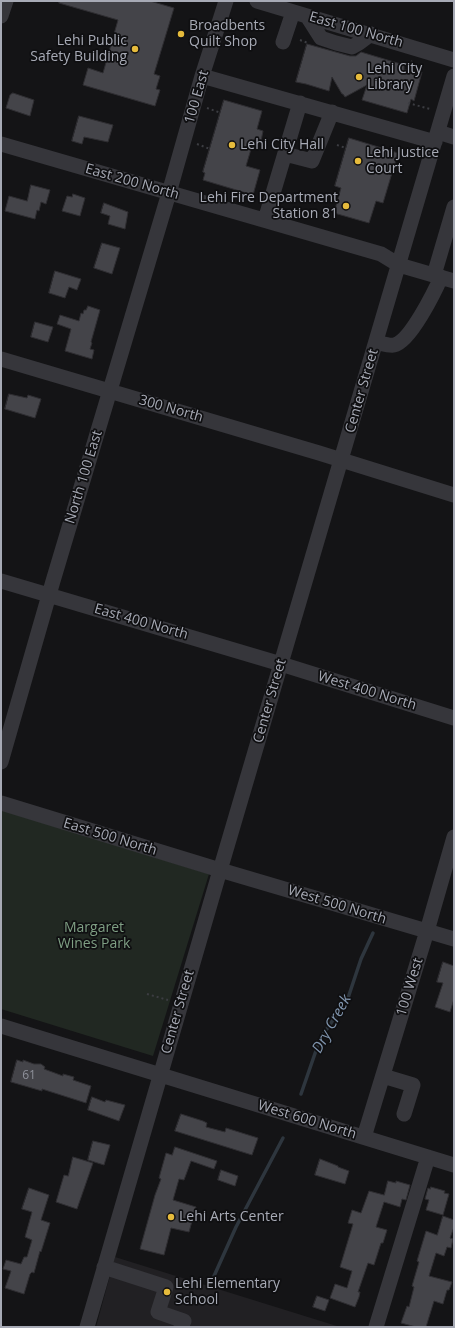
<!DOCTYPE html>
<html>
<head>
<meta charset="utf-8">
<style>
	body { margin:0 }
	#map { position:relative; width:455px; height:1328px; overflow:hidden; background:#141416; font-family:"Open Sans",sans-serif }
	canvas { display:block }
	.frame { position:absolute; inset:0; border:2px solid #a7aab5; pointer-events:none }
</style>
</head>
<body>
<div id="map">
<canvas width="455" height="1328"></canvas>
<div class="frame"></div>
</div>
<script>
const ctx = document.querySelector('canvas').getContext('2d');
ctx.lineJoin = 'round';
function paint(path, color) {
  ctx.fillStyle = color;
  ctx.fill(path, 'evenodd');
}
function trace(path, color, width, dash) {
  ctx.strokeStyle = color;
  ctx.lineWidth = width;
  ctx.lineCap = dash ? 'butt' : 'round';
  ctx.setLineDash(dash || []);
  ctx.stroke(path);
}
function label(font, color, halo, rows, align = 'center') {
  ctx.font = font + ' "Open Sans",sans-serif';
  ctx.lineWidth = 3.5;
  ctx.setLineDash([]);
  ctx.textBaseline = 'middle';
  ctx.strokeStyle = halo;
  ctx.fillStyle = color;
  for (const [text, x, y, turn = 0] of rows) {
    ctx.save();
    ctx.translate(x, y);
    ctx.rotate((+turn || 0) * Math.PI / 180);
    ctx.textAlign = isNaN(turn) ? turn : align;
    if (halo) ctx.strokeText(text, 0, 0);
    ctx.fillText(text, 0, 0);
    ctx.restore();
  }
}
const built = new Path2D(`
	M115 1257 340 1327H96Z`);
const green = new Path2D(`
	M1 810 209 874 153 1056 1 1009Z`);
const stream = new Path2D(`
	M301 1094 320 1039 348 998 361 959 373 933
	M210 1285 236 1227 283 1138`);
const building = new Path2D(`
	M60 1H150L174 8 154 74 160 76 156 89 160 90 155 106 83 85 88 68 103 73 118 20 59 3Z
	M307 44 350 56H356L361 52 404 65V71L422 72 414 101 411 99 407 113 362 100 367 85 345 97 343 94H342L332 77 329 91 306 84 296 82Z
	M13 93 34 100 30 116 6 108 10 95Z
	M224 100 262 111 257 129 263 131 261 141 254 139 246 166 260 170 253 195 203 180 205 173 203 172Z
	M79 116 113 125 108 142 84 137 82 144 72 141Z
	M349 138 398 153 383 203 376 201 369 223 334 213 341 188 335 186Z
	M31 185 50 190 46 204 41 202 39 211 37 210 35 219 5 211 9 196 27 201Z
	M73 194 85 198 80 216 62 211 67 196 72 197Z
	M104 203 128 212 125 229 108 224 110 216 101 213Z
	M102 243 120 248 112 274 94 268Z
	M55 271 81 279 77 290 69 287 65 298 49 293Z
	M88 306 100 310 91 342 92 343 90 349 94 350 92 359 65 351 71 329 57 324 60 315 79 321 81 313 83 314 84 310H86Z
	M35 322 53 327 48 342 31 337Z
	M9 394 27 398 28 395 41 399 35 418 5 409Z
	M443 962 454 966V999L450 1012 435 1007 443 983 437 982Z
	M17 1060 23 1062V1060L34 1064H41L45 1067 44 1069 63 1076V1074L74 1077 73 1080 91 1086 86 1103 42 1089V1091L11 1082Z
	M92 1097 105 1102 106 1100 125 1105 119 1121 88 1110Z
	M181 1114 203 1121 207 1123 206 1127 225 1132 226 1128 258 1138 252 1155 175 1131Z
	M93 1141 110 1145 104 1165 88 1160Z
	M175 1147 217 1161 214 1169 191 1161 184 1180 179 1179 173 1200 196 1207 189 1232 171 1228 164 1255 140 1249 155 1195 161 1179 159 1178 166 1153 172 1155Z
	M73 1157 93 1163 77 1209 56 1202 64 1175 68 1176Z
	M320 1159 338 1166V1167L349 1171 345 1184 315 1175Z
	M221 1170 238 1176 235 1186 218 1180Z
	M388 1181 396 1183V1181L410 1185 406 1200 402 1199 400 1207 384 1202 376 1227 387 1230 383 1243H381L374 1265 368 1263 358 1292H360L359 1297 355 1307 330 1298 335 1284 347 1288 352 1271 340 1267 353 1224 348 1223 352 1210 361 1213 369 1191 384 1195Z
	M431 1187 445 1191 444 1193 449 1194 443 1215 426 1210 429 1200 425 1199 428 1188 430 1189Z
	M29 1188 49 1195 41 1220 50 1223 41 1252 40 1251 34 1273 32 1272 30 1274 24 1294 5 1288 11 1271 3 1269 6 1260 21 1264 24 1257H27L32 1240 25 1237 32 1212 22 1209Z
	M443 1216 454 1220V1227L450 1238 453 1239 451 1248 447 1247 444 1256 436 1253 429 1276 452 1282 449 1290H447L443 1304 434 1301 426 1327H416L401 1323 407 1306 409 1307 414 1287 412 1286 419 1262 417 1261 426 1231 437 1235Z
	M317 1296 329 1300 325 1311 313 1307Z`);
const path = new Path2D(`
	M300 40 308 43
	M406 71 413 60
	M408 103 430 109
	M207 108 221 113
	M197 144 210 149
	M337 145 346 148
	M147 994 168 1000`);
const minor = new Path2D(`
	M257 1 454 60
	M1 16 6 1
	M307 16 321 38 336 43 352 47 359 43 371 34
	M283 42 293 12
	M202 76 435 142
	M438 132 454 137
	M1 144 381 254 399 265 454 281
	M285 154 312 161 332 112
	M265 220 300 103
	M434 275 454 207
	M376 342C381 343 389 346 394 345 410 342 435 291 441 277
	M1 359 319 453 454 495
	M1 581 281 664 454 718
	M1 762 53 581 169 193 202 76 226 1
	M1 803 220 870 454 939
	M1 1026 454 1165
	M383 1076 413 1085 404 1114
	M364 1137 427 931 454 837
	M104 1267 166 1287 158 1312 184 1321 181 1327
	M87 1327 216 884 454 76
	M376 1327 428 1157`);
const markers = [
	[181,34,4,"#e6bb3c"],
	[135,49,4,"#e6bb3c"],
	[359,77,4,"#e6bb3c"],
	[232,145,4,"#e6bb3c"],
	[358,161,4,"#e6bb3c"],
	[346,206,4,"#e6bb3c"],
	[171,1217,4,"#e6bb3c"],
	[167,1292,4,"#e6bb3c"]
];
const numberNames = [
	["61",29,1076]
];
const poiNames = [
	["Broadbents",189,26],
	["Quilt Shop",189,42],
	["Lehi Public",127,41,"right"],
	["Safety Building",127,57,"right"],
	["Lehi City",367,69],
	["Library",367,85],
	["Lehi City Hall",240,145],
	["Lehi Justice",366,153],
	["Court",366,169],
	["Lehi Fire Department",338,198,"right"],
	["Station 81",338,214,"right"],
	["Lehi Arts Center",179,1217],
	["Lehi Elementary",175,1284],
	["School",175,1300]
];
const streetNames = [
	["East 100 North",356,30,16],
	["100 East",197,97,-74],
	["East 200 North",132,182,16],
	["Center Street",362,391,-74],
	["300 North",171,409,16],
	["North 100 East",84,477,-73],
	["East 400 North",141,622,16],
	["West 400 North",367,691,17],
	["Center Street",270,701,-74],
	["East 500 North",110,837,17],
	["West 500 North",337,905,17],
	["100 West",410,987,-73],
	["Center Street",178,1012,-74],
	["West 600 North",307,1120,17]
];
const parkNames = [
	["Margaret",94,928],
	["Wines Park",94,944]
];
const waterNames = [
	["Dry Creek",332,1024,-61]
];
paint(built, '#212023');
paint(green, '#212822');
trace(stream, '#2e363e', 3.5);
paint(building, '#444449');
trace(building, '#2f2e32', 1);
trace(path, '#3c3d42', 2, [2, 3]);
trace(minor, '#36363b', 15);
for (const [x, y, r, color] of markers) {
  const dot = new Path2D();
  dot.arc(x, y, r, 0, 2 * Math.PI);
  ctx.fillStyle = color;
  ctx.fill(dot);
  trace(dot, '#0f0f11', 1.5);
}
label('12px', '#8e909a', null, numberNames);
label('14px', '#a7aab5', '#0f0f11', poiNames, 'left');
label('14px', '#a7aab5', '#0f0f11', streetNames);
label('14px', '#7f9f84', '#0f0f11', parkNames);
label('italic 15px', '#8095ae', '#0f0f11', waterNames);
</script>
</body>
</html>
